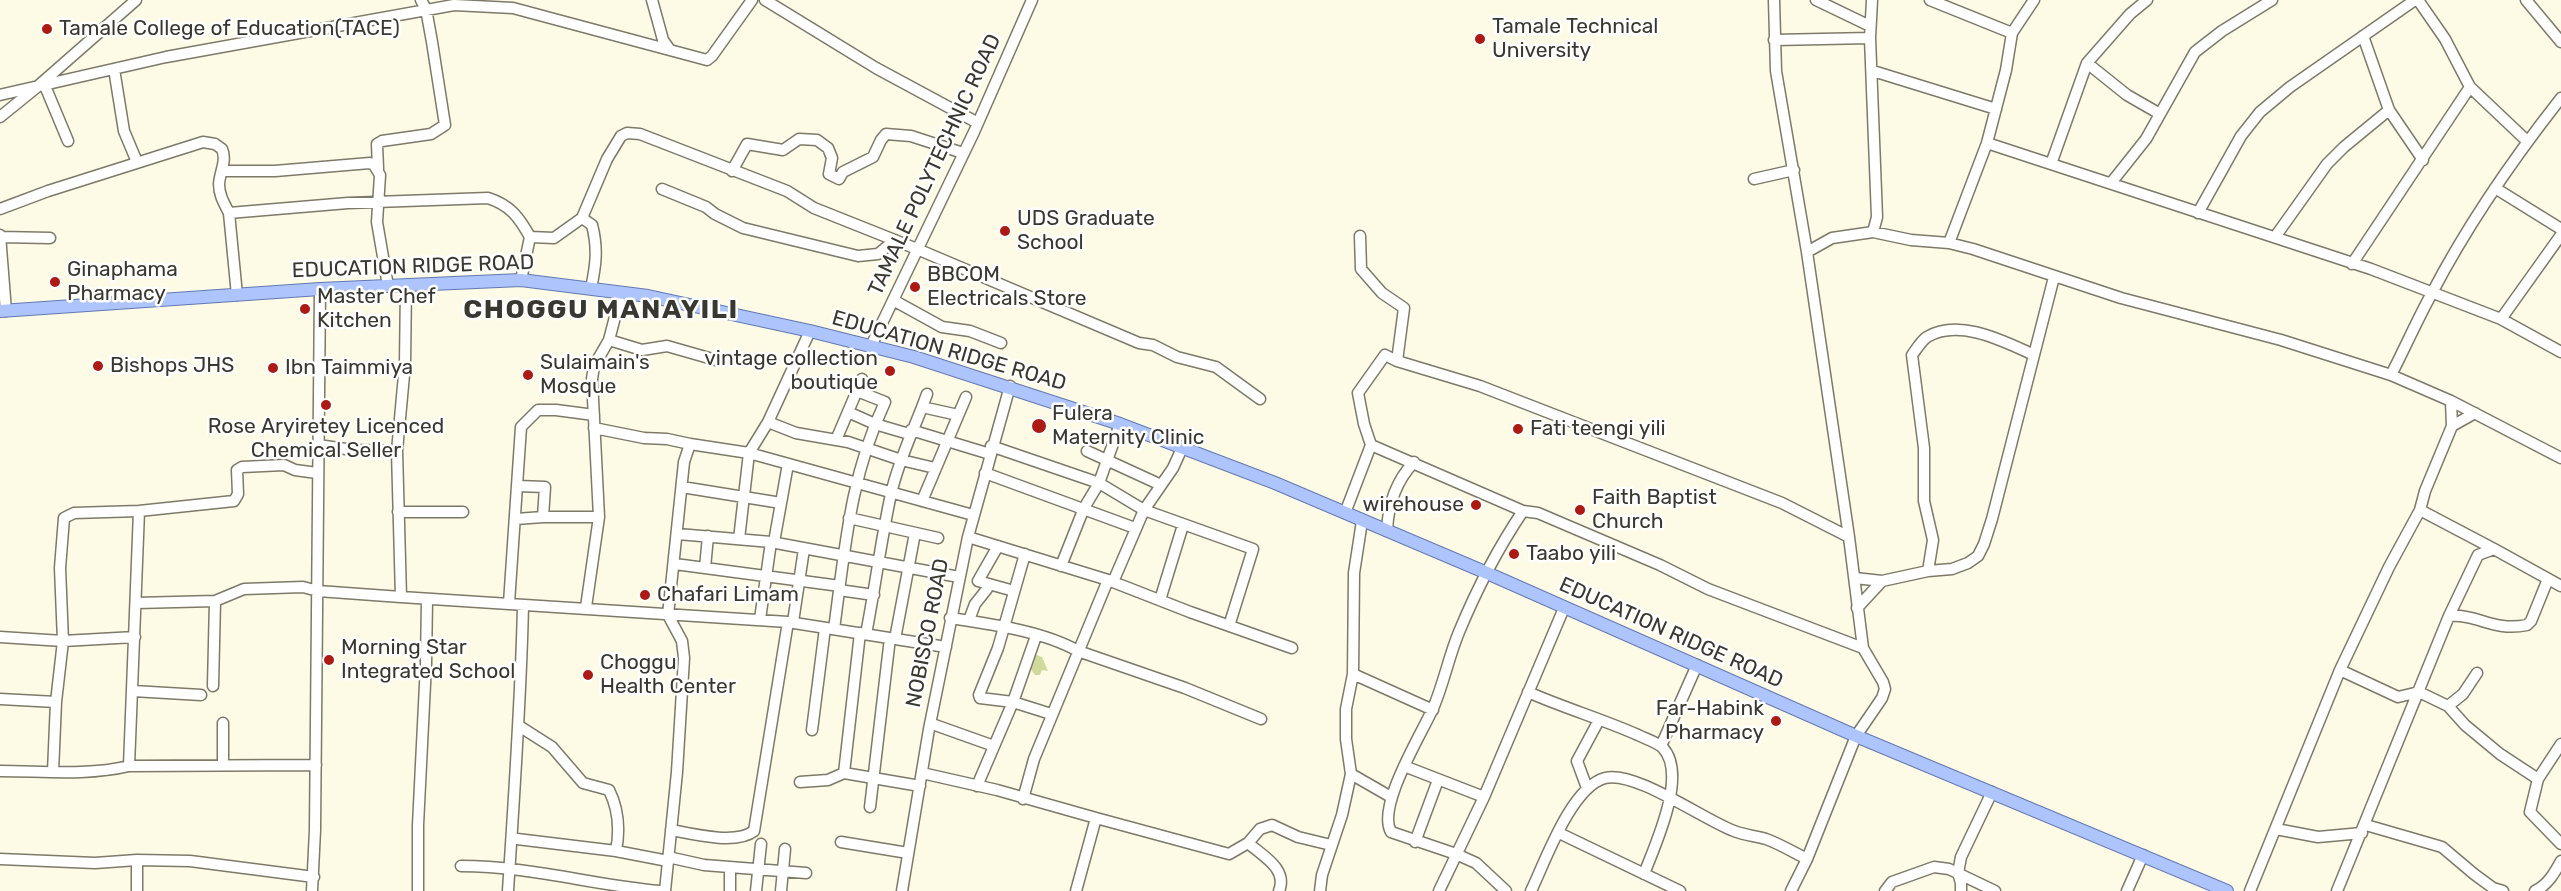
<!DOCTYPE html>
<html>
<head>
<meta charset="utf-8">
<style>
	body { margin:0 }
	canvas { display:block; background:#fdfae6 }
</style>
</head>
<body>
<canvas width="2561" height="891"></canvas>
<script>
const ctx = document.querySelector('canvas').getContext('2d');
ctx.lineJoin = 'round';
function paint(path, color) {
  ctx.fillStyle = color;
  ctx.fill(path, 'evenodd');
}
function trace(path, color, width, dash) {
  ctx.strokeStyle = color;
  ctx.lineWidth = width;
  ctx.lineCap = dash ? 'butt' : 'round';
  ctx.setLineDash(dash || []);
  ctx.stroke(path);
}
function label(font, color, halo, rows, align = 'center') {
  ctx.font = font + ' Rubik,sans-serif';
  ctx.lineWidth = 5;
  ctx.setLineDash([]);
  ctx.textBaseline = 'middle';
  ctx.strokeStyle = halo;
  ctx.fillStyle = color;
  for (const [text, x, y, turn = 0] of rows) {
    ctx.save();
    ctx.translate(x, y);
    ctx.rotate((+turn || 0) * Math.PI / 180);
    ctx.textAlign = isNaN(turn) ? turn : align;
    if (halo) ctx.strokeText(text, 0, 0);
    ctx.fillText(text, 0, 0);
    ctx.restore();
  }
}
const green = new Path2D(`
	M1034 654 1042 657 1048 671 1042 670 1040 675H1035L1030 668Z`);
const minor = new Path2D(`
	M652 0 663 40 670 50
	M765 0 876 68 978 123
	M1774 0 1776 71 1807 252 1849 537 1863 648 1883 682 1885 689 1882 698 1856 736 1807 859 1791 891
	M1816 0 1870 26
	M1872 0 1870 38 1877 217 1873 232
	M1930 0 2012 33
	M2418 0 2445 39 2470 87 2527 141
	M2526 0 2561 42
	M2363 36 2389 110 2423 160
	M1774 40 1870 38
	M2087 63 2127 95 2160 114
	M114 69 124 131 137 162
	M1873 71 1996 109
	M45 86 68 141
	M0 95 166 57 454 5 513 8 707 60 712 56 752 0
	M0 117 37 87 136 0
	M1987 143 2371 269 2501 319 2561 352
	M2051 164 2087 63 2130 14 2147 0
	M378 169 377 144 382 141 431 134 445 125 432 42 426 9 421 0
	M222 171H275L370 163 374 165 380 175 377 222 388 286
	M732 171 747 144 783 150 799 139 817 140 828 148 832 158 829 174 839 179 843 172 873 157 881 140 886 134 911 136 963 153
	M1754 179 1794 170
	M2111 183 2146 139 2195 52 2222 31 2272 0
	M2495 188 2561 229
	M662 189 706 207 715 214 743 228 858 256 878 254 895 240
	M0 209 48 191 203 142 215 144 222 149C227 161 220 171 219 184 219 195 224 203 229 213L348 203 488 198C510 205 519 217 530 237
	M229 213 237 295
	M2198 213 2241 136 2260 112 2290 87 2415 0
	M582 218 592 225C598 248 596 265 591 288
	M0 235 6 311
	M1360 236 1361 269 1382 293 1404 308 1397 361
	M0 237 50 238
	M2275 237 2327 164 2344 147 2389 110
	M1949 243 1987 143 2006 70 2012 33 2034 0
	M1807 252 1832 238 1873 232 1911 240 1949 243 1973 249 2121 298 2281 340 2391 375 2451 401 2561 458
	M2352 264 2470 87
	M521 280 530 237 554 238 582 218 607 159 621 136 627 133 640 134 787 191 814 208 917 249 1139 343 1153 345 1177 357 1216 367 1260 399
	M893 300 942 327 970 331 1001 343
	M2501 319 2561 235
	M609 340 642 350 667 346 716 360
	M871 346 974 132 1032 0
	M2391 375C2405 348 2417 320 2432 293 2468 224 2513 159 2561 98
	M922 407 958 415
	M848 412 875 424 909 434
	M768 422 796 433 848 442 901 460 935 468
	M2452 426 2475 413
	M594 428 644 438 667 439 690 444
	M911 430 990 454
	M836 440 862 379
	M318 445 353 450 397 451
	M1371 445 1523 511 1538 513 1660 565 1708 589 1863 648
	M991 446 1099 483 1144 510 1253 549 1229 626
	M1087 451 1161 485
	M985 473 1135 528
	M682 487 781 503
	M922 501 966 397
	M398 512H463
	M1345 513 1371 445 1364 424 1358 393 1385 355 1397 361 1480 386 1782 503 1849 537
	M543 517H599
	M849 518 938 538
	M516 519 543 517 545 487 518 486
	M1387 531C1388 506 1396 481 1414 462
	M678 534 771 542 959 577
	M968 537 1108 580 1190 612 1292 648
	M739 539 749 453 768 422 810 331
	M774 542 788 464
	M998 546 978 581 1014 591
	M2494 549 2561 586
	M1025 554 998 648 979 695 980 698 1013 702 1051 714
	M675 564 840 586
	M1061 566 1084 508 1099 483 1120 424
	M705 568 708 536
	M1928 571 1933 540 1924 501V448L1912 355C1916 350 1921 341 1927 337 1959 318 2003 341 2032 354
	M1855 578 1882 581 1928 571 1952 569 1968 563 1978 556 1984 544 1992 519 2054 277
	M1113 582 1144 510 1173 468 1183 446
	M839 590 874 595
	M401 597 397 451 405 364 406 285
	M1160 600 1183 525
	M136 603 215 601 244 589 303 587 318 591 401 597 788 622 946 647
	M509 603 521 427 538 410H556L594 415
	M586 607 599 517 592 379 594 366 609 340 621 294
	M1857 608 1882 581
	M2449 616C2479 614 2493 632 2527 625L2531 621 2548 579
	M950 618C990 624 1043 631 1078 651L1185 688 1261 719
	M760 619 771 542
	M969 620 975 604 987 589
	M793 622 804 549
	M834 629C845 549 850 476 885 402L857 391
	M866 634C875 588 881 540 891 494 899 458 915 428 927 394
	M0 637 63 641 135 637
	M895 639 915 533
	M2340 670 2398 697 2419 692 2448 706 2465 725 2500 754 2538 779
	M1353 674 1433 710
	M213 686 215 601
	M133 691 201 695
	M1528 692C1564 708 1602 719 1638 735 1646 739 1657 742 1663 748 1688 775 1655 845 1644 874
	M0 699 56 702
	M2448 706 2463 694 2477 673
	M935 725 994 746
	M519 726 552 747 583 783 609 790C619 810 620 830 616 851
	M812 730 825 628
	M2561 744 2538 779 2530 812 2561 844
	M1661 746 1697 665
	M223 765V723
	M129 766 316 765
	M1404 766 1484 797
	M0 771C43 771 87 776 129 766L139 511
	M53 772 56 702 63 641 60 568 64 518 74 513 139 511 234 501 238 494 237 470 242 467 284 465 295 470 317 473
	M844 773 860 633
	M922 773 997 790 1096 818 1076 891
	M1351 774 1391 797
	M800 782 828 780 844 773 920 786
	M977 786 1013 702 1036 636
	M1587 788 1577 761 1599 720
	M1023 799 1034 759 1108 580
	M870 807 890 638
	M1096 818 1229 854 1248 843 1260 829 1272 825 1298 837 1331 845
	M2366 825 2442 847 2474 874 2493 888 2503 891
	M2276 829 2318 837 2362 833
	M671 830C692 834 736 845 754 831L788 622
	M1559 833 1680 891
	M517 839 616 851 668 861
	M841 842 908 853
	M1415 842 1438 780
	M1248 843C1263 856 1288 869 1279 891
	M668 857 704 865 806 873
	M0 859 95 863 137 860 190 861 314 877
	M137 860V891
	M461 866C528 866 593 885 660 891
	M312 891 315 830 320 289
	M418 891V825L426 664 427 599
	M508 891C514 796 521 700 523 605
	M665 891 677 772 684 658 682 641 668 615 684 462 690 444 749 453 973 515
	M730 891V867
	M756 891 761 844
	M781 891 785 849
	M902 891 929 729 968 537 1010 386
	M1320 891 1322 875 1342 815 1351 774 1346 739V709L1353 674 1354 573 1362 521
	M1439 891 1484 797 1564 608
	M1506 891 1476 863 1456 854 1391 832C1376 806 1423 732 1434 706 1444 682 1449 656 1459 632 1476 591 1498 548 1523 511
	M1531 891C1545 862 1571 787 1605 778 1635 770 1704 820 1734 831 1744 835 1755 836 1766 839 1780 844 1793 852 1807 859
	M1885 891 1892 882 1934 867 1949 869 1995 891
	M1961 891V883L1958 873 1961 857 1992 792
	M2127 891 2143 855
	M2250 891 2340 670 2389 567 2420 510 2425 491 2452 426 2451 401
	M2337 891 2449 616 2478 555 2494 549 2420 510
	M2535 891C2548 885 2555 872 2561 861`);
const major = new Path2D(`
	M0 311 320 289 521 280 648 296 810 331 914 357 1120 424 1275 483 1487 573 1856 736 2227 891`);
const markers = [
	[47,29,6,"#ac1b13"],
	[1480,39,6,"#ac1b13"],
	[1005,231,6,"#ac1b13"],
	[55,282,6,"#ac1b13"],
	[915,287,6,"#ac1b13"],
	[305,309,6,"#ac1b13"],
	[98,366,6,"#ac1b13"],
	[273,368,6,"#ac1b13"],
	[890,371,6,"#ac1b13"],
	[528,375,6,"#ac1b13"],
	[326,405,6,"#ac1b13"],
	[1039,426,8,"#ac1b13"],
	[1518,429,6,"#ac1b13"],
	[1476,505,6,"#ac1b13"],
	[1580,510,6,"#ac1b13"],
	[1514,554,6,"#ac1b13"],
	[645,595,6,"#ac1b13"],
	[329,660,6,"#ac1b13"],
	[588,675,6,"#ac1b13"],
	[1776,721,6,"#ac1b13"]
];
const poiNames = [
	["Tamale Technical",1492,27],
	["University",1492,51],
	["Tamale College of Education(TACE)",59,29],
	["UDS Graduate",1017,219],
	["School",1017,243],
	["Ginaphama",67,270],
	["Pharmacy",67,294],
	["BBCOM",927,275],
	["Electricals Store",927,299],
	["Master Chef",317,297],
	["Kitchen",317,321],
	["vintage collection",878,359,"right"],
	["boutique",878,383,"right"],
	["Sulaimain's",540,363],
	["Mosque",540,387],
	["Bishops JHS",110,366],
	["Ibn Taimmiya",285,368],
	["Fulera",1052,414],
	["Maternity Clinic",1052,438],
	["Rose Aryiretey Licenced",326,427,"center"],
	["Chemical Seller",326,451,"center"],
	["Fati teengi yili",1530,429],
	["Faith Baptist",1592,498],
	["Church",1592,522],
	["wirehouse",1464,505,"right"],
	["Taabo yili",1526,554],
	["Chafari Limam",657,595],
	["Morning Star",341,648],
	["Integrated School",341,672],
	["Choggu",600,663],
	["Health Center",600,687],
	["Far-Habink",1764,709,"right"],
	["Pharmacy",1764,733,"right"]
];
const streetNames = [
	["TAMALE POLYTECHNIC ROAD",935,165,-65],
	["EDUCATION RIDGE ROAD",413,267,-2],
	["EDUCATION RIDGE ROAD",949,351,16],
	["NOBISCO ROAD",928,633,-79],
	["EDUCATION RIDGE ROAD",1671,633,24]
];
const districtNames = [
	["CHOGGU MANAYILI",601,310]
];
paint(green, '#d0db9b');
trace(minor, '#7d7a69', 13);
trace(major, '#6279b3', 14);
trace(minor, '#fff', 10);
trace(major, '#aec4fc', 12);
for (const [x, y, r, color] of markers) {
  const dot = new Path2D();
  dot.arc(x, y, r, 0, 2 * Math.PI);
  ctx.fillStyle = color;
  ctx.fill(dot);
  trace(dot, '#fff', 2);
}
label('21px', '#393830', '#fff', poiNames, 'left');
label('21px', '#393830', '#fff', streetNames);
ctx.letterSpacing = '1.5px';
label('bold 27px', '#393830', '#fff', districtNames);
ctx.letterSpacing = '0px';
</script>
</body>
</html>
